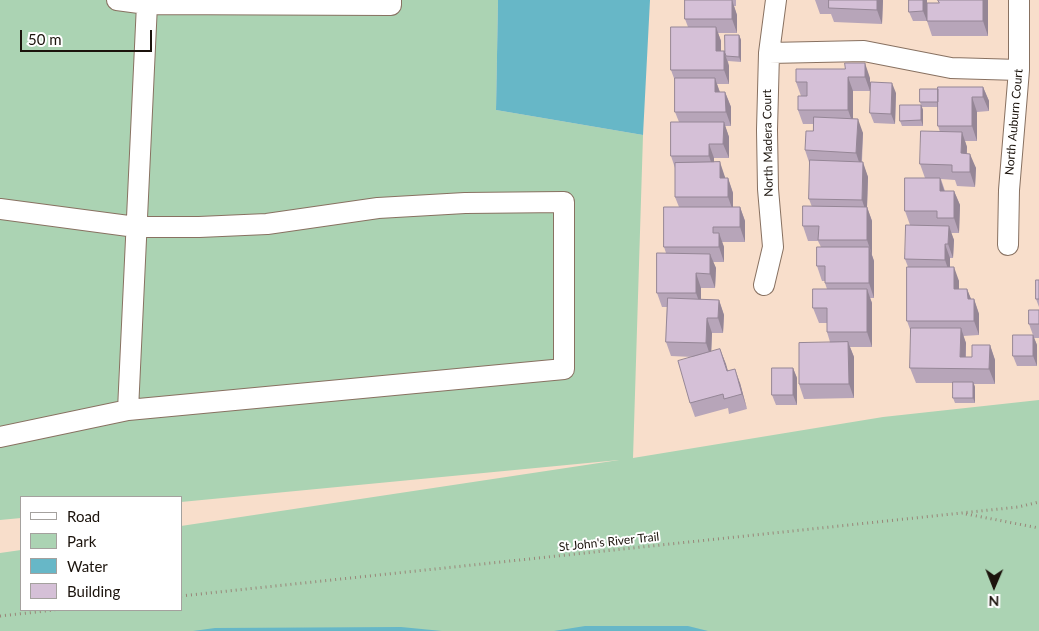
<!DOCTYPE html>
<html>
<head>
<meta charset="utf-8">
<style>
	body { margin:0 }
	#map { position:relative; width:1039px; height:631px; overflow:hidden; background:#f8decb; font-family:Lato,sans-serif }
	canvas { display:block }
	.legend { position:absolute; left:20px; top:496px; width:162px; height:115px; box-sizing:border-box; background:#fff; border:1px solid #a4a19e; margin:0; padding:6px 9px; list-style:none; font-size:15px; color:#1b130c }
	.legend li { display:flex; align-items:center; gap:10px; height:25px }
	.legend b { width:25px; border:1px solid #a4a19e }
	.north { position:absolute; left:969px; top:561px; width:50px; height:50px; -webkit-text-stroke:4px #fff; paint-order:stroke; rotate:181deg; font-size:14px; font-weight:700; line-height:20px; text-align:center; color:#1b130c }
	.north::after { content:''; display:block; margin:auto; width:18px; height:22px; background:#1b130c; clip-path:polygon(50% 0,100% 100%,50% 72%,0 100%) }
	.scale { position:absolute; left:20px; top:30px; width:132px; height:22px; box-sizing:border-box; border:2px solid #1b130c; border-top:0; padding-left:6px; font-size:15px; line-height:18px; white-space:nowrap; color:#1b130c; -webkit-text-stroke:4px #fff; paint-order:stroke }
</style>
</head>
<body>
<div id="map">
<canvas width="1039" height="631"></canvas>
<ul class="legend">
<li><b style="height:6px;background:#fff"></b>Road</li>
<li><b style="height:14px;background:#abd3b3"></b>Park</li>
<li><b style="height:14px;background:#67b7c7"></b>Water</li>
<li><b style="height:14px;background:#d5c0d7"></b>Building</li>
</ul>
<div class="north">N</div>
<div class="scale">50 m</div>
</div>
<script>
const ctx = document.querySelector('canvas').getContext('2d');
ctx.lineJoin = 'round';
function paint(path, color) {
  ctx.fillStyle = color;
  ctx.fill(path, 'evenodd');
}
function trace(path, color, width, dash) {
  ctx.strokeStyle = color;
  ctx.lineWidth = width;
  ctx.lineCap = dash ? 'butt' : 'round';
  ctx.setLineDash(dash || []);
  ctx.stroke(path);
}
function label(font, color, halo, rows, align = 'center') {
  ctx.font = font + ' Lato,sans-serif';
  ctx.lineWidth = 4;
  ctx.setLineDash([]);
  ctx.textBaseline = 'middle';
  ctx.strokeStyle = halo;
  ctx.fillStyle = color;
  for (const [text, x, y, turn = 0] of rows) {
    ctx.save();
    ctx.translate(x, y);
    ctx.rotate((+turn || 0) * Math.PI / 180);
    ctx.textAlign = isNaN(turn) ? turn : align;
    if (halo) ctx.strokeText(text, 0, 0);
    ctx.fillText(text, 0, 0);
    ctx.restore();
  }
}
const green = new Path2D(`
	M0 0H498L496 110 643 135 633 458 883 417 1039 400V631H0V553L21 550V610H181V526L619 460 181 502V497H21V518L0 520Z`);
const water = new Path2D(`
	M498 0H650L643 135 496 110Z
	M585 626H688L708 631H554Z
	M401 627 442 631H193L215 628Z`);
const path = new Path2D(`
	M966 514 1039 528
	M181 596 1018 507 1039 502
	M0 616 55 610`);
const street = new Path2D(`
	M117 0 147 4 391 5V0
	M769 53 864 51 951 68 1019 70
	M0 209 136 227H199L267 224 378 208 465 203 564 202V369L128 410 0 437
	M1008 245 1009 190 1019 70V0
	M764 285 773 247 768 189 767 130 769 53 776 0
	M128 410 147 4`);
const wall = new Path2D(`
	M685 0H736V6H734L737 15V33H718L721 41V51H724L739 35 741 40V62L728 61 729 66V84H717L720 92H725L731 107V126H725L729 137V158H714V162L725 177V178H728L733 193V207H740L745 221V242H722L724 247V262H713L716 268 715 288H701V299L719 300 724 315 723 333H712L711 352 720 349 728 371 740 383 747 409 729 414 728 408 695 417 690 403 693 357 671 356 666 342 667 307H662L657 293 666 253 664 247 679 207 675 197V168L671 156 679 122 675 112V81L671 70 688 27 685 19Z
	M815 0H883L882 24 834 22 831 14H820Z
	M938 0H988V36H932L927 21H913L909 12 927 3H939Z
	M845 69 870 78V91H853V119L863 133 862 162 868 177 867 207 872 221V255L874 261V298H870L872 303V347H850L854 357V398L804 399 799 384 830 342 827 332V323H819L813 308 827 289 825 283V281H822L817 266 821 247 818 241H808L803 226 812 207 809 199 810 165 805 150 813 131 814 124H803L798 110 801 96 796 82Z
	M983 87 989 101V111L977 112V141H965L967 147V154L976 168 975 187 957 186 955 180 941 179 945 191H954L960 205 959 233H951L954 240 953 258H950V267L959 281V289H967L971 299H974L979 314V335L963 336 966 343V357H972L990 345 995 360V384H974L975 387V403H955L953 398V383H916L910 368 911 332 907 321 908 267 905 259 910 225 905 211 925 178 920 164 940 132 938 126V107H922L923 110V126H902L900 121 921 105 920 102 938 89Z
	M896 93 895 124 874 123 870 113Z
	M1039 280V307L1036 299Z
	M1039 310V338H1034L1037 345V366H1017L1013 356 1033 335 1029 324Z
	M793 368 797 378V405H776L772 395Z`);
const shadedWall = new Path2D(`
	M732 0 737 15V33L732 19Z
	M877 0H883L882 24 877 10Z
	M923 0H927V21L923 11Z
	M983 0H988V36L983 21Z
	M716 27 721 41V66L716 51Z
	M739 35 741 40V62L739 57Z
	M724 51 729 66V84L724 70Z
	M865 63 870 78V91L865 77Z
	M848 77 853 91V124L848 110Z
	M715 78 720 93 715 92Z
	M892 83 896 93 895 124 891 114Z
	M983 87 989 101V111L983 97Z
	M725 92 731 107V126L726 112Z
	M972 97 977 112V141L972 126Z
	M921 105 923 110V126L921 120Z
	M858 119 863 133 861 168 856 153Z
	M724 122 729 137V158L723 144Z
	M962 132 967 147 966 168 961 153Z
	M709 144 714 158V171L709 156Z
	M970 154 976 168 975 187 970 172Z
	M720 162 725 177V192L720 178Z
	M863 162 868 177 867 207 872 221V255L867 240V215L862 200Z
	M728 178 733 193V211L728 197Z
	M940 178 945 193 940 191Z
	M954 191 960 205 959 233 954 218Z
	M740 207 745 221V242L740 227Z
	M949 226 954 240 953 258 948 244Z
	M719 233 724 247V262L719 247Z
	M945 244 950 258V275L945 260Z
	M869 247 874 261V298L869 283Z
	M710 254 716 268 715 288 710 274Z
	M954 267 959 281V304L954 289Z
	M696 273 701 288V307L696 293Z
	M867 289 872 303V347L867 332Z
	M967 289 973 304 968 299Z
	M974 299 979 314V335L974 321Z
	M719 300 724 315 723 333 718 318Z
	M707 318 712 333 711 358 706 343Z
	M961 328 966 343 965 369 960 357Z
	M1033 335 1037 345V366L1033 356Z
	M848 342 854 357V398L849 384Z
	M990 345 995 360V384L989 369Z
	M720 349 726 364 732 386 727 371Z
	M793 368 797 378V405L793 395Z
	M735 369 740 383 747 409 742 394Z
	M973 382 975 387V403L973 398Z`);
const building = new Path2D(`
	M685 0H732V19H685Z
	M829 0H877V10L829 8Z
	M909 0H923V11L909 12Z
	M938 0H983V21H927V3H939Z
	M671 27H716V51H724V70H671Z
	M725 35H739V57L726 56 725 53Z
	M845 63H865V77H848V110H798V96H807V82H796V69H845Z
	M675 78H715V92H725L726 112H675Z
	M871 82 892 83 891 114 870 113Z
	M938 87H983V97H972V126H938Z
	M920 89H938V102H920Z
	M900 105H921V120L900 121Z
	M814 117 858 119 856 153 805 150 806 131H813Z
	M671 122H724L723 144H709V156H671Z
	M921 131 962 132 961 153 970 154V172H952V165L920 164Z
	M810 160 863 162 862 200 809 199Z
	M720 162V178H728V197H675V163Z
	M905 178H940V191H954V218H937V211H905Z
	M803 206 867 207V240H818L819 226H803Z
	M664 207H740V227H713V233H719V247H664Z
	M906 225 949 226 948 244H945V260L905 259Z
	M817 247H869V283H825V266H817Z
	M657 253 710 254V274L696 273V293H657Z
	M907 267H954V289H967L968 299H974V321H907Z
	M1036 280H1039V299H1036Z
	M813 289H867V332H827V308H813Z
	M668 298 719 300 718 318H707L706 343 666 342Z
	M1029 310H1039V324H1029Z
	M911 328H961L960 357H972V345H990L989 369 910 368Z
	M1013 335H1033V356H1013Z
	M848 342 849 384H799V343Z
	M720 349 727 371 735 369 742 394 724 399 723 394 690 403 678 361Z
	M772 368H793V395H772Z
	M953 382H973V398H953Z`);
const streetNames = [
	["North Auburn Court",1014,122,-85],
	["North Madera Court",768,143,-91],
	["St John's River Trail",609,542,-6]
];
paint(green, '#abd3b3');
paint(water, '#67b7c7');
trace(street, '#887161', 22);
trace(path, '#988678', 3, [1, 4]);
trace(street, '#fff', 20);
paint(wall, '#b7a5b9');
paint(shadedWall, '#958696');
paint(building, '#d5c0d7');
trace(building, '#958696', 1);
label('12px', '#1b130c', '#fff', streetNames);
</script>
</body>
</html>
